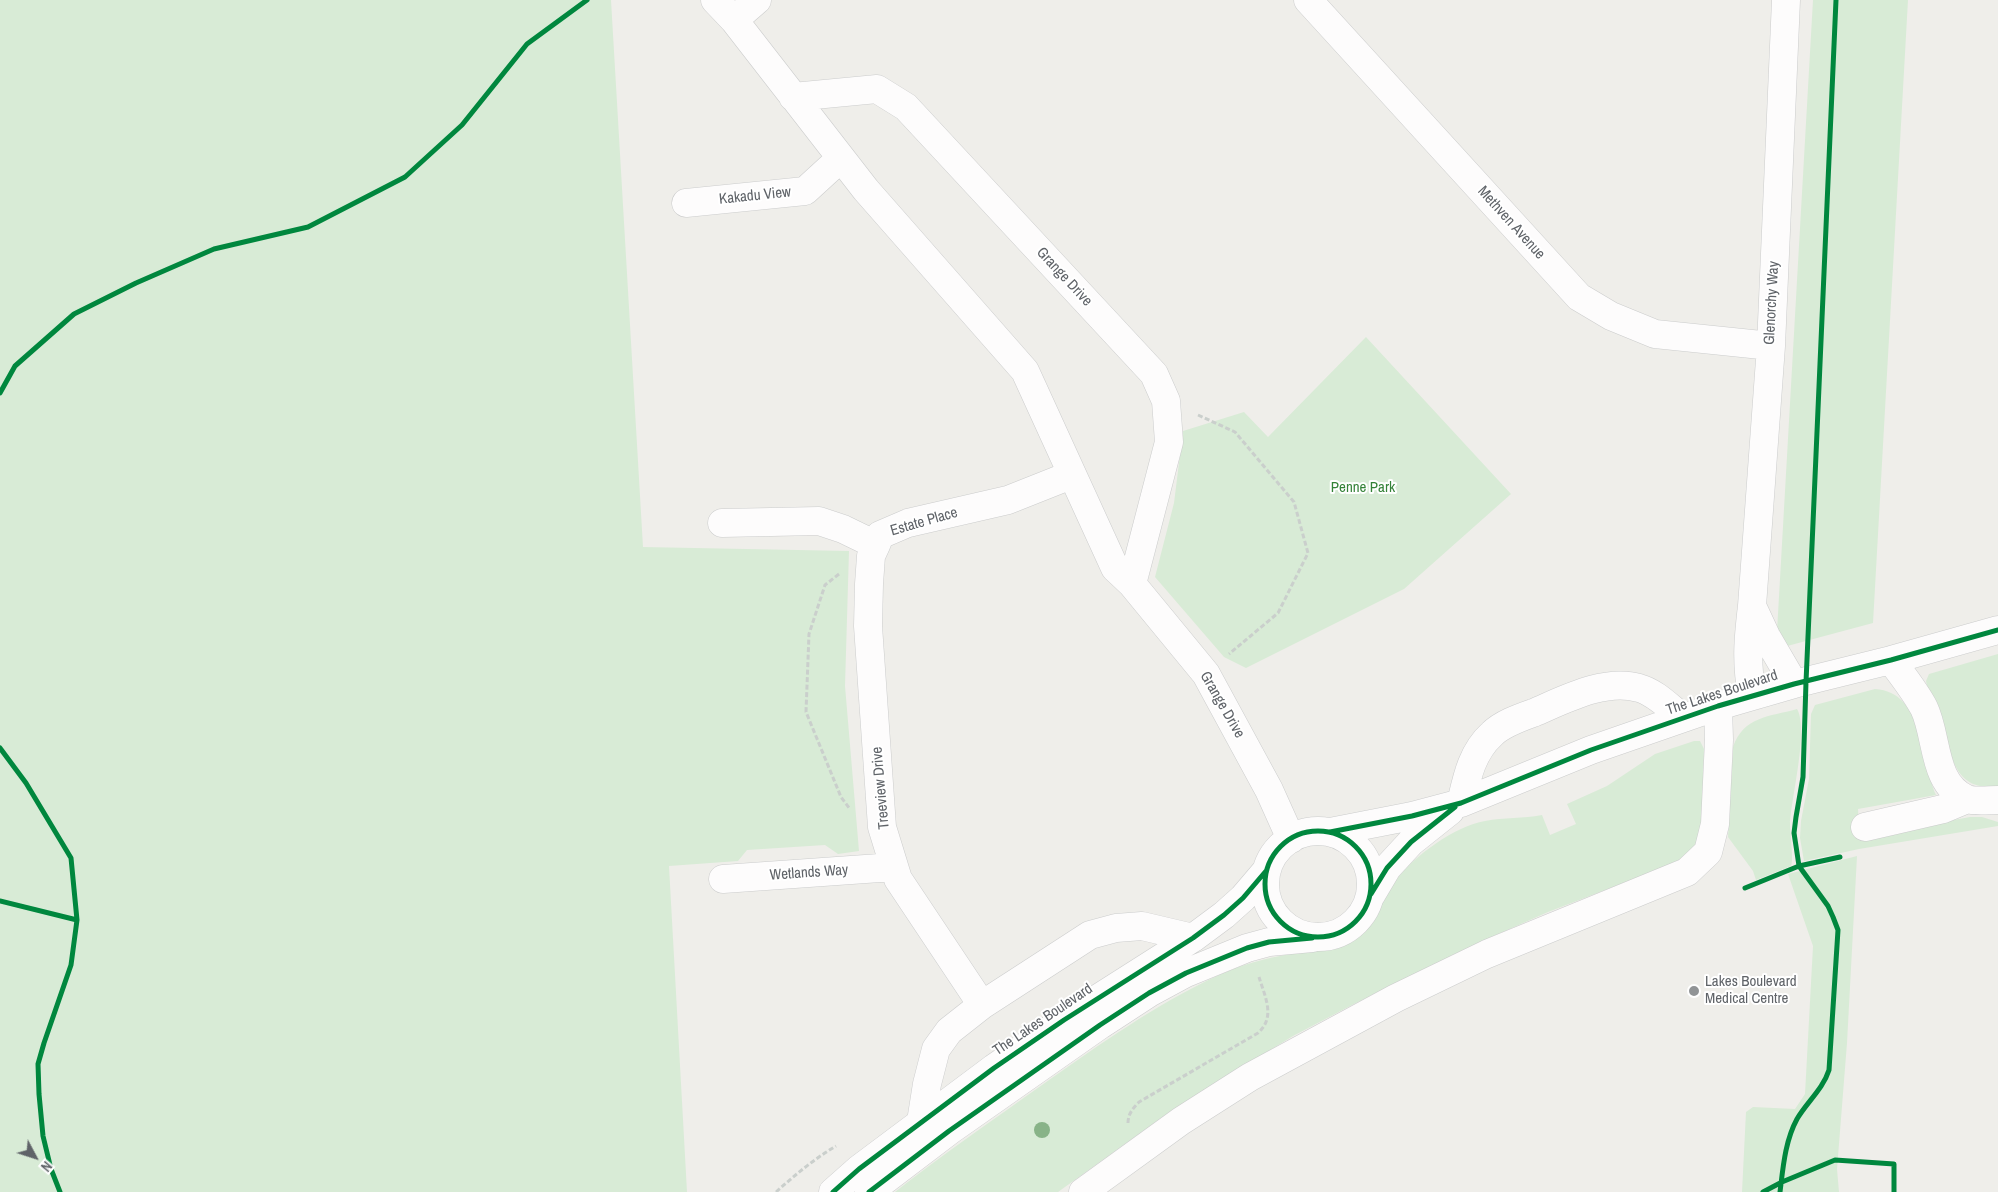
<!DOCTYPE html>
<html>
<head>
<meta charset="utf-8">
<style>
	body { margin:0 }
	#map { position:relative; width:1998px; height:1192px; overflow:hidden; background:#efeeea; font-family:"Archivo Narrow",sans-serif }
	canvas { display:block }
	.north { position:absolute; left:10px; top:1132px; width:50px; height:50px; -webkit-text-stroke:4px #fff; paint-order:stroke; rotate:130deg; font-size:14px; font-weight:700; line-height:20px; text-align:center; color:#5f6368 }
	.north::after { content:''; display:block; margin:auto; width:18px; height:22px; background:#5f6368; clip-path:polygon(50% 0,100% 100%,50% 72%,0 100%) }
</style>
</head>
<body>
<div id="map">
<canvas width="1998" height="1192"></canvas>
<div class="north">N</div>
</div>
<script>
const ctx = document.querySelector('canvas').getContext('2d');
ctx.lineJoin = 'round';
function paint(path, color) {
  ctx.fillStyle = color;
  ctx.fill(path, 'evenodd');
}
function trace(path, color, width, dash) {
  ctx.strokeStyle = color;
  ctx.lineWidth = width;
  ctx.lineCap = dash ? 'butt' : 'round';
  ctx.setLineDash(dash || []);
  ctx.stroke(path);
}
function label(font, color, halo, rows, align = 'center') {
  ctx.font = font + ' "Archivo Narrow",sans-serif';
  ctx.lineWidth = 4;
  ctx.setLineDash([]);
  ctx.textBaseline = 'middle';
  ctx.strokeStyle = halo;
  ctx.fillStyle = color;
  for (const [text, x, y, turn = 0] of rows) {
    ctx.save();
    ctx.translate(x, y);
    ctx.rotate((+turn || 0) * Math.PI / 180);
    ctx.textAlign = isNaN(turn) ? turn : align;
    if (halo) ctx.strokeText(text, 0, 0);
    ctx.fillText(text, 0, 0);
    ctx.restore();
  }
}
const green = new Path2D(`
	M0 0H611L643 547 849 551 845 686 859 851 838 854 825 845 747 850 738 861 669 866 687 1192H0Z
	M1813 0H1908L1873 623 1776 649Z
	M1366 337 1511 494 1404 589 1246 668 1224 657 1155 577 1174 503 1183 431 1244 412 1268 437Z
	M1998 654V786C1947 794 1950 739 1938 706 1935 697 1927 690 1926 681L1929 674Z
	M1875 689C1924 692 1921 759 1936 795L1858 809 1860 837 1970 817H1982L1998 822V826L1859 849 1804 861 1800 838 1801 821 1809 779 1811 714 1815 705Z
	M1797 709C1809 729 1791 799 1790 824 1790 834 1794 860 1791 866L1756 880 1753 871 1728 837 1733 747C1744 716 1769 717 1797 709Z
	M1694 741H1700L1704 749C1703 773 1706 826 1695 846 1691 853 1685 857 1678 862L1548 912 1478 943 1352 1005 1293 1036 1171 1111 1058 1192H895C943 1154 993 1120 1042 1085 1099 1045 1156 1004 1219 975 1240 965 1267 958 1290 954 1309 950 1332 951 1350 941 1373 927 1380 900 1396 880 1414 856 1455 826 1485 821 1504 817 1523 819 1542 815L1550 835 1576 824 1567 804 1607 786 1655 754Z
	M1857 856 1847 1043 1837 1169 1839 1192H1742L1746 1112 1753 1107 1795 1109 1805 1094 1813 946 1788 874Z`);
const path = new Path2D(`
	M1198 415 1235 432 1294 502 1308 553 1278 613 1229 654
	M839 574 825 585 809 634 806 712 841 797 850 809
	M1128 1123C1128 1114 1133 1108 1139 1102L1258 1033C1276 1017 1265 997 1259 977
	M776 1192C795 1175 814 1159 836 1146`);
const minor = new Path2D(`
	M715 0 734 20 866 190 1025 371 1115 568 1132 584 1206 674 1269 790 1291 839
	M1308 0 1579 297 1611 316 1655 334 1771 346
	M734 20 757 0
	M793 97 877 89 906 107 1154 374 1166 401 1169 442 1132 584
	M686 203 805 191 841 158
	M722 523 819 521 843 529 876 545 880 535 908 523 1008 500 1071 475
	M876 545 871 556 869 584 868 626 882 827 898 879 982 1005
	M1752 606 1766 636 1794 684
	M1891 660C1902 675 1915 691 1924 708 1938 737 1932 784 1967 799 1976 802 1989 800 1998 800
	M1752 696C1746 661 1748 640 1752 606L1771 346 1786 0
	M1461 803C1467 777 1472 752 1492 734 1502 724 1519 718 1533 713 1564 700 1604 678 1639 688 1655 692 1670 708 1683 718
	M1865 827 1943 809 1967 799
	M1265 884a53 53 0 1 1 106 0a53 53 0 1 1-106 0Z
	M1330 832 1412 816 1461 803 1591 750 1718 706 1794 684 1891 660 1998 630
	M723 879 894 867
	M1371 895 1387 868 1411 842 1450 811
	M921 1122 927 1084 936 1049 949 1031 982 1005 1090 935 1116 928 1142 926 1193 938
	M833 1192 859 1169 994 1068 1064 1020 1193 938 1224 915 1243 898 1266 871
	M869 1192 949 1131 1100 1025 1149 993 1186 973 1247 948 1269 942 1312 938
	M1083 1192 1181 1121 1250 1077 1396 998 1487 954 1687 872 1708 852 1715 824 1719 740 1718 706`);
const cycleway = new Path2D(`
	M0 393 15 366 74 314 136 283 214 249 308 227 405 177 462 125 527 44 587 0
	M0 748 26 783 71 858 77 920 71 965 44 1043 38 1064 39 1094 43 1136 51 1169 60 1192
	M1265 884a53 53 0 1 1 106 0a53 53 0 1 1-106 0Z
	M1330 832 1412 816 1461 803 1591 750 1718 706 1794 684 1891 660 1998 630
	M1745 888 1799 866 1840 857
	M1371 894 1387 868 1411 842 1455 807
	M0 901 77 920
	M833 1192 859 1169 994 1068 1064 1020 1193 938 1224 915 1243 898 1266 871
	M869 1192 949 1131 1100 1025 1149 993 1186 973 1247 948 1269 942 1312 938
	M1763 1192 1782 1182 1835 1160 1894 1164V1192
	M1780 1192C1783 1168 1785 1141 1797 1119 1807 1102 1823 1089 1829 1070L1838 930 1833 917 1828 906 1799 866 1796 846 1794 833 1796 817 1803 777 1806 682 1836 0`);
const trees = [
	[1042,1130]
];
const markers = [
	[1694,991,6,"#919496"]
];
const streetNames = [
	["Kakadu View",755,196,-6],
	["Methven Avenue",1511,223,48],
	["Grange Drive",1064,277,47],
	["Glenorchy Way",1772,303,-87],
	["Estate Place",924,522,-16],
	["The Lakes Boulevard",1722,693,-18],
	["Grange Drive",1222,705,60],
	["Treeview Drive",881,788,-95],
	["Wetlands Way",809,873,-4],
	["The Lakes Boulevard",1043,1020,-34]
];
const parkNames = [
	["Penne Park",1363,488]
];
const poiNames = [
	["Lakes Boulevard",1705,982],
	["Medical Centre",1705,999]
];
paint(green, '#d8ebd6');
trace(minor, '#cbcccc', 29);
trace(path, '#cacfcc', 3, [5, 2.5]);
trace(minor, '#fdfcfc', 28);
trace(cycleway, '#00873e', 5);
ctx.fillStyle = '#88b388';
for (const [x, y] of trees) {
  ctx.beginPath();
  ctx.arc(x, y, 8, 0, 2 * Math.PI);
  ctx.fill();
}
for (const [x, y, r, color] of markers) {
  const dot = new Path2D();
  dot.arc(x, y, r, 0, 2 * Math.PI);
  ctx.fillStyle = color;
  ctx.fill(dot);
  trace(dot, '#fff', 2);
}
label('15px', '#5f6368', '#fff', streetNames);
label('15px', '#348238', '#fff', parkNames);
label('15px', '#5f6368', '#fff', poiNames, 'left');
</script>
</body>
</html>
